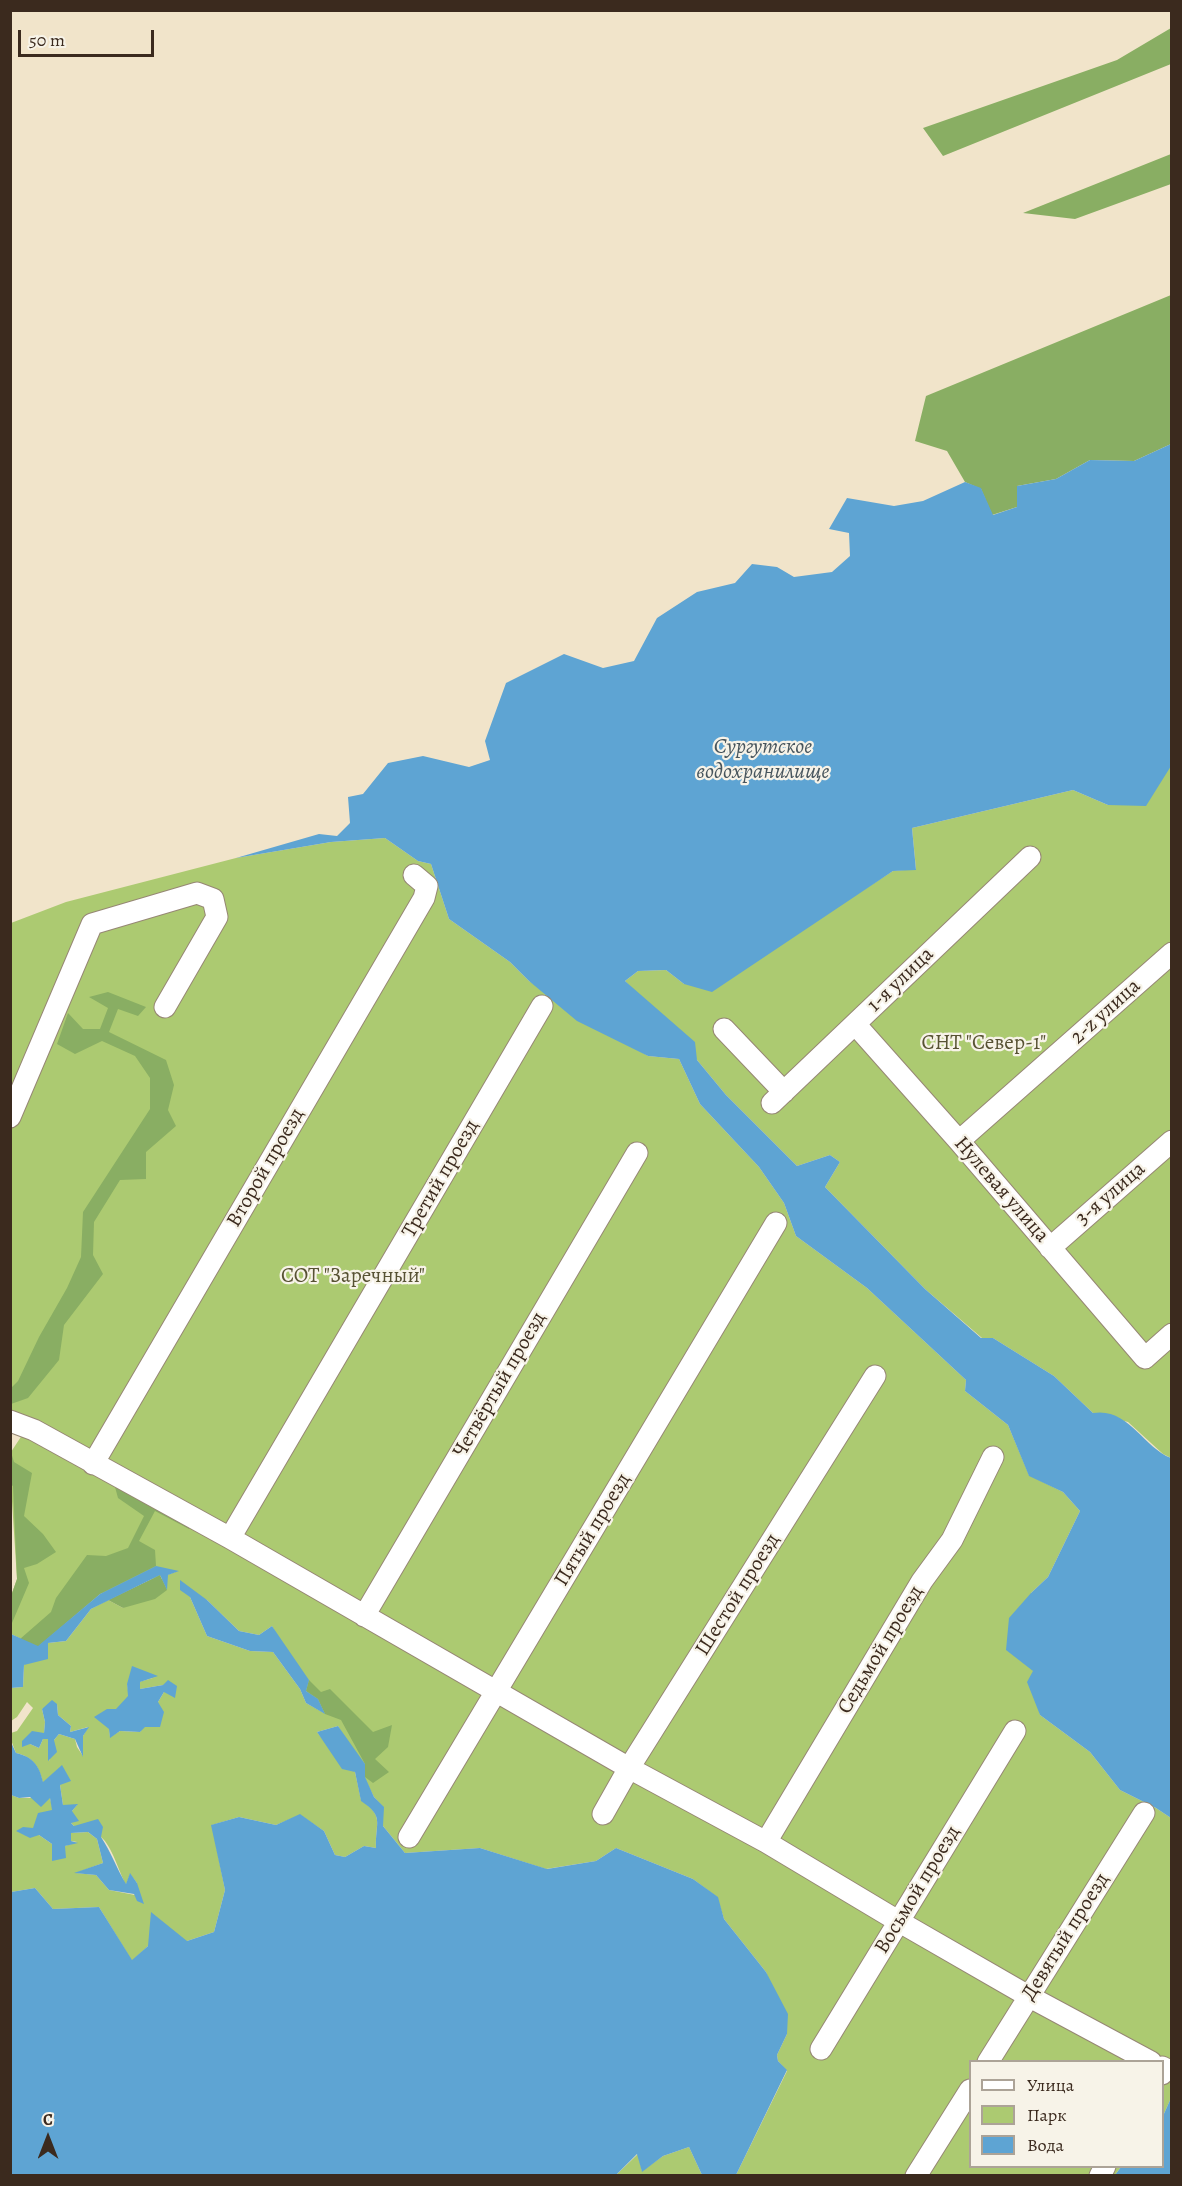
<!DOCTYPE html>
<html>
<head>
<meta charset="utf-8">
<style>
	body { margin:0 }
	#map { position:relative; width:1182px; height:2186px; overflow:hidden; background:#f1e4ca; font-family:Alegreya,serif }
	canvas { display:block }
	.frame { position:absolute; inset:0; border:12px solid #3b2a1e; pointer-events:none }
	.legend { position:absolute; left:969px; top:2060px; width:195px; height:108px; box-sizing:border-box; background:#f7f3e8; border:2px solid #aca397; margin:0; padding:8px 10px; list-style:none; font-size:18px; color:#3b2a1e }
	.legend li { display:flex; align-items:center; gap:12px; height:30px }
	.legend b { width:30px; border:2px solid #aca397 }
	.north { position:absolute; left:18px; top:2108px; width:60px; height:60px; -webkit-text-stroke:4px #f7f3e8; paint-order:stroke; rotate:0deg; font-size:16px; font-weight:700; line-height:24px; text-align:center; color:#3b2a1e }
	.north::after { content:''; display:block; margin:auto; width:21px; height:27px; background:#3b2a1e; clip-path:polygon(50% 0,100% 100%,50% 72%,0 100%) }
	.scale { position:absolute; left:18px; top:30px; width:136px; height:27px; box-sizing:border-box; border:3px solid #3b2a1e; border-top:0; padding-left:8px; font-size:18px; line-height:21px; white-space:nowrap; color:#3b2a1e; -webkit-text-stroke:4px #f7f3e8; paint-order:stroke }
</style>
</head>
<body>
<div id="map">
<canvas width="1182" height="2186"></canvas>
<div class="frame"></div>
<ul class="legend">
<li><b style="height:8px;background:#fff"></b>Улица</li>
<li><b style="height:16px;background:#acca71"></b>Парк</li>
<li><b style="height:16px;background:#5ea4d3"></b>Вода</li>
</ul>
<div class="north">С</div>
<div class="scale">50 m</div>
</div>
<script>
const ctx = document.querySelector('canvas').getContext('2d');
ctx.lineJoin = 'round';
function paint(path, color) {
  ctx.fillStyle = color;
  ctx.fill(path, 'evenodd');
}
function trace(path, color, width, dash) {
  ctx.strokeStyle = color;
  ctx.lineWidth = width;
  ctx.lineCap = dash ? 'butt' : 'round';
  ctx.setLineDash(dash || []);
  ctx.stroke(path);
}
function label(font, color, halo, rows, align = 'center') {
  ctx.font = font + ' Alegreya,serif';
  ctx.lineWidth = 4.5;
  ctx.setLineDash([]);
  ctx.textBaseline = 'middle';
  ctx.strokeStyle = halo;
  ctx.fillStyle = color;
  for (const [text, x, y, turn = 0] of rows) {
    ctx.save();
    ctx.translate(x, y);
    ctx.rotate((+turn || 0) * Math.PI / 180);
    ctx.textAlign = isNaN(turn) ? turn : align;
    if (halo) ctx.strokeText(text, 0, 0);
    ctx.fillText(text, 0, 0);
    ctx.restore();
  }
}
const green = new Path2D(`
	M1171 766V1458L1163 1454 1128 1422 1093 1413 1054 1376 993 1338H982L925 1289 825 1187 840 1162 830 1155 797 1166 726 1095 697 1060 625 981 638 971 666 970 684 984 846 901 893 871 916 869 912 828 1073 790 1108 805Z
	M385 838 418 861 431 864 449 919 510 962 529 981 648 1056 679 1059 700 1104 759 1167 784 1203 796 1236 867 1288 966 1380 965 1391 1008 1425 1029 1475 1063 1492 1080 1511 1048 1577 1031 1593 1033 1671 1040 1715 1090 1752 1120 1790 1156 1808 1171 1818V2098L1163 2116 1162 2062H970V2166L1121 2167 1115 2175H736L787 2071 778 2061 777 2055 787 2034 766 1972 724 1919 717 1897 693 1879 616 1848 596 1861 546 1869 480 1848 405 1853 383 1826V1807L374 1797 338 1726 317 1732 331 1750 355 1772 361 1800C385 1817 375 1822 376 1848L364 1846 345 1857 335 1855 324 1831 300 1815 276 1825 239 1817 212 1825 225 1890 214 1932 187 1941 148 1946 132 1961 99 1907 53 1909 35 1888 11 1892V1795L19 1798H50L53 1810 39 1835 52 1844V1861L65 1846 77 1842 71 1841V1833L88 1832 97 1839 103 1863 76 1873 96 1875 109 1890 135 1895 137 1883 130 1874 126 1885C119 1872 112 1846 101 1837 95 1832 81 1829 74 1826L71 1823 72 1811 77 1805H63L60 1785 62 1766 43 1783C39 1766 33 1757 16 1753L11 1740V1733L17 1731 33 1708 27 1702 17 1717 11 1721V1688L23 1687 24 1665 48 1643 66 1641 91 1609 108 1600 123 1608 167 1575 178 1571 100 1594 38 1647 11 1634V1596L17 1579 11 1486V1452L32 1420 10 1411 11 923 66 902 236 858 331 842ZM190 1597 207 1600 239 1631 259 1635 272 1626 306 1691 324 1713 306 1703 300 1689 273 1652 250 1651 207 1636ZM156 1677 139 1682 140 1689 163 1685 164 1692 140 1732 120 1731 110 1737C108 1720 118 1708 129 1696L127 1684ZM57 1704 58 1715 71 1726 70 1732 88 1727 83 1736V1756L77 1747 75 1739 59 1734 54 1740 49 1761 48 1739H43L39 1748 30 1744 44 1733 45 1722 42 1709Z
	M689 2147 702 2175 615 2176 638 2154 642 2171 663 2156Z`);
const forest = new Path2D(`
	M1171 28V64L943 156 923 128 1117 60Z
	M1171 154V184L1075 219 1023 213Z
	M1171 295V444L1134 461 1090 460 1056 479 1017 486V507L992 515 981 489 965 482 947 451 915 441 926 396Z
	M108 992 146 1007 138 1016 118 1009 109 1032 166 1060 174 1085 168 1110 176 1126 146 1152V1179L120 1180 94 1222 93 1255 103 1274 64 1325 59 1360 28 1398 11 1404V1388L18 1381 39 1337 67 1288 81 1257 83 1212 150 1109V1078L135 1056 102 1041 75 1054 57 1044 68 1013 83 1029H100L108 1008 89 997Z
	M10 1449 14 1462 32 1473 24 1516 43 1534 56 1552 37 1564 24 1568 29 1583 12 1623 11 1596 17 1579 13 1486 10 1484Z
	M115 1487 189 1527V1529L155 1511 139 1541 155 1550 156 1566 100 1594 38 1647 20 1639 51 1612 56 1598 87 1555 106 1556 128 1548 144 1516 118 1498Z
	M160 1575 167 1590 155 1599 123 1608 108 1600Z
	M309 1680 321 1692 330 1689 373 1732 392 1725 388 1747 375 1759 389 1772 373 1783 365 1777V1764L341 1720 325 1714 318 1699 306 1691Z`);
const water = new Path2D(`
	M1171 444V766L1146 806 1108 805 1073 790 912 828 916 870 893 871 712 992 684 984 666 970 638 971 625 981 695 1042 697 1060 726 1095 797 1166 830 1155 840 1162 825 1187 925 1289 981 1338H993L1054 1376 1093 1413C1128 1407 1143 1447 1171 1458V1818L1156 1808 1120 1790 1090 1752 1040 1715 1027 1682 1033 1671 1006 1650 1009 1618 1031 1593 1048 1577 1080 1511 1063 1492 1029 1476 1008 1425 965 1391 966 1380 867 1288 796 1236 784 1203 759 1167 700 1104 679 1059 648 1056 577 1021 529 981 510 962 449 919 431 864 418 861 385 838 331 842 236 858 319 834 337 836 350 823 348 797 363 794 388 763 423 756 469 767 490 760 485 741 506 683 564 654 603 668 634 661 657 618 697 592 735 583 752 564 777 567 794 577 832 572 850 556 849 533 829 529 847 498 894 506 923 501 965 482 981 488 993 515 1017 507V486L1056 479 1090 460 1134 461Z
	M156 1566 179 1571 168 1575 167 1590 160 1575 91 1609 66 1641 48 1643V1659L24 1665 23 1687 11 1688V1634L38 1646 100 1594Z
	M180 1580 207 1600 239 1631 259 1635 272 1626 309 1680 306 1691 318 1699 325 1714 306 1703 300 1689 273 1652 250 1651 207 1636 190 1597 180 1590Z
	M132 1666 158 1676 140 1682V1689L163 1685 168 1680 177 1686 175 1698 164 1692 158 1702 164 1712 160 1727H145L140 1732 120 1731 110 1738 109 1729 94 1717 107 1709H116L128 1696 127 1684Z
	M52 1700 57 1704 58 1715 71 1726 70 1732 89 1727 83 1736V1757L75 1739 59 1734 54 1740 57 1752 48 1761V1739H43L39 1748 30 1744 22 1747V1741L32 1731 44 1733 45 1722 42 1709Z
	M338 1726 365 1764V1777L374 1797 384 1807 383 1826 405 1853 480 1848 547 1869 596 1861 616 1848 693 1879 718 1897 724 1919 766 1972 788 2014 787 2034 777 2055 778 2061 787 2070 736 2175H702L689 2147 663 2156 642 2172 637 2154 615 2176 11 2175V1892L35 1888 53 1909 99 1907 132 1960 148 1946 151 1912 187 1941 214 1932 225 1890 211 1825 239 1817 276 1825 300 1814 324 1831 335 1855 345 1857 364 1846 376 1848C375 1822 385 1817 361 1801L355 1772 342 1769 317 1732Z
	M10 1740 16 1753C33 1757 39 1765 43 1782L62 1765 71 1781 60 1785 63 1805 78 1804 72 1811 79 1821 71 1823 74 1826 98 1819 103 1827 101 1837C111 1852 117 1869 126 1884L130 1873 137 1883 144 1904 137 1901 134 1894 109 1890 96 1875 74 1873 103 1863 97 1839 88 1832 71 1833V1841L78 1843 65 1846 66 1858 52 1861V1844L39 1835 30 1838 16 1831 23 1827 33 1828 38 1813 52 1810 50 1798 41 1807 30 1797 19 1798 11 1795Z
	M1171 2098V2175H1115L1121 2167 1162 2166 1163 2116Z`);
const minor = new Path2D(`
	M855 1024 959 1141 1145 1358 1172 1334
	M724 1029 784 1092
	M772 1103 1030 857
	M10 1117 92 924 197 893 213 899 217 917 165 1007
	M959 1141 1172 953
	M1050 1248 1172 1141
	M10 1421 34 1430 230 1538 629 1768 766 1842 898 1921 1030 1997 1151 2062
	M93 1464 424 898 427 886 414 875
	M230 1538 542 1006
	M364 1616 637 1153
	M603 1814 629 1768 875 1376
	M409 1837 776 1223
	M766 1842 922 1581 952 1540 993 1457
	M821 2049 1015 1731
	M988 2062 1144 1813
	M1162 2067 1166 2069 1162 2074
	M916 2176 970 2090
	M1100 2176 1105 2166`);
const streetNames = [
	["1-я улица",901,980,-44],
	["2-z улица",1106,1012,-42],
	["Второй проезд",266,1168,-60],
	["Третий проезд",441,1179,-60],
	["Нулевая улица",1001,1190,49],
	["3-я улица",1111,1194,-41],
	["Четвёртый проезд",500,1385,-60],
	["Пятый проезд",593,1530,-59],
	["Шестой проезд",738,1595,-58],
	["Седьмой проезд",881,1650,-59],
	["Восьмой проезд",918,1890,-59],
	["Девятый проезд",1066,1937,-58]
];
const parkNames = [
	["СНТ \"Север-1\"",984,1044],
	["СОТ \"Заречный\"",353,1277]
];
const waterNames = [
	["Сургутское",763,748],
	["водохранилище",763,773]
];
paint(green, '#acca71');
paint(forest, '#89ae63');
paint(water, '#5ea4d3');
trace(minor, '#968774', 23);
trace(minor, '#fff', 21);
label('21px', '#3b2a1e', '#f7f3e8', streetNames);
label('21px', '#575233', '#f7f3e8', parkNames);
label('italic 22px', '#47555d', '#f7f3e8', waterNames);
</script>
</body>
</html>
